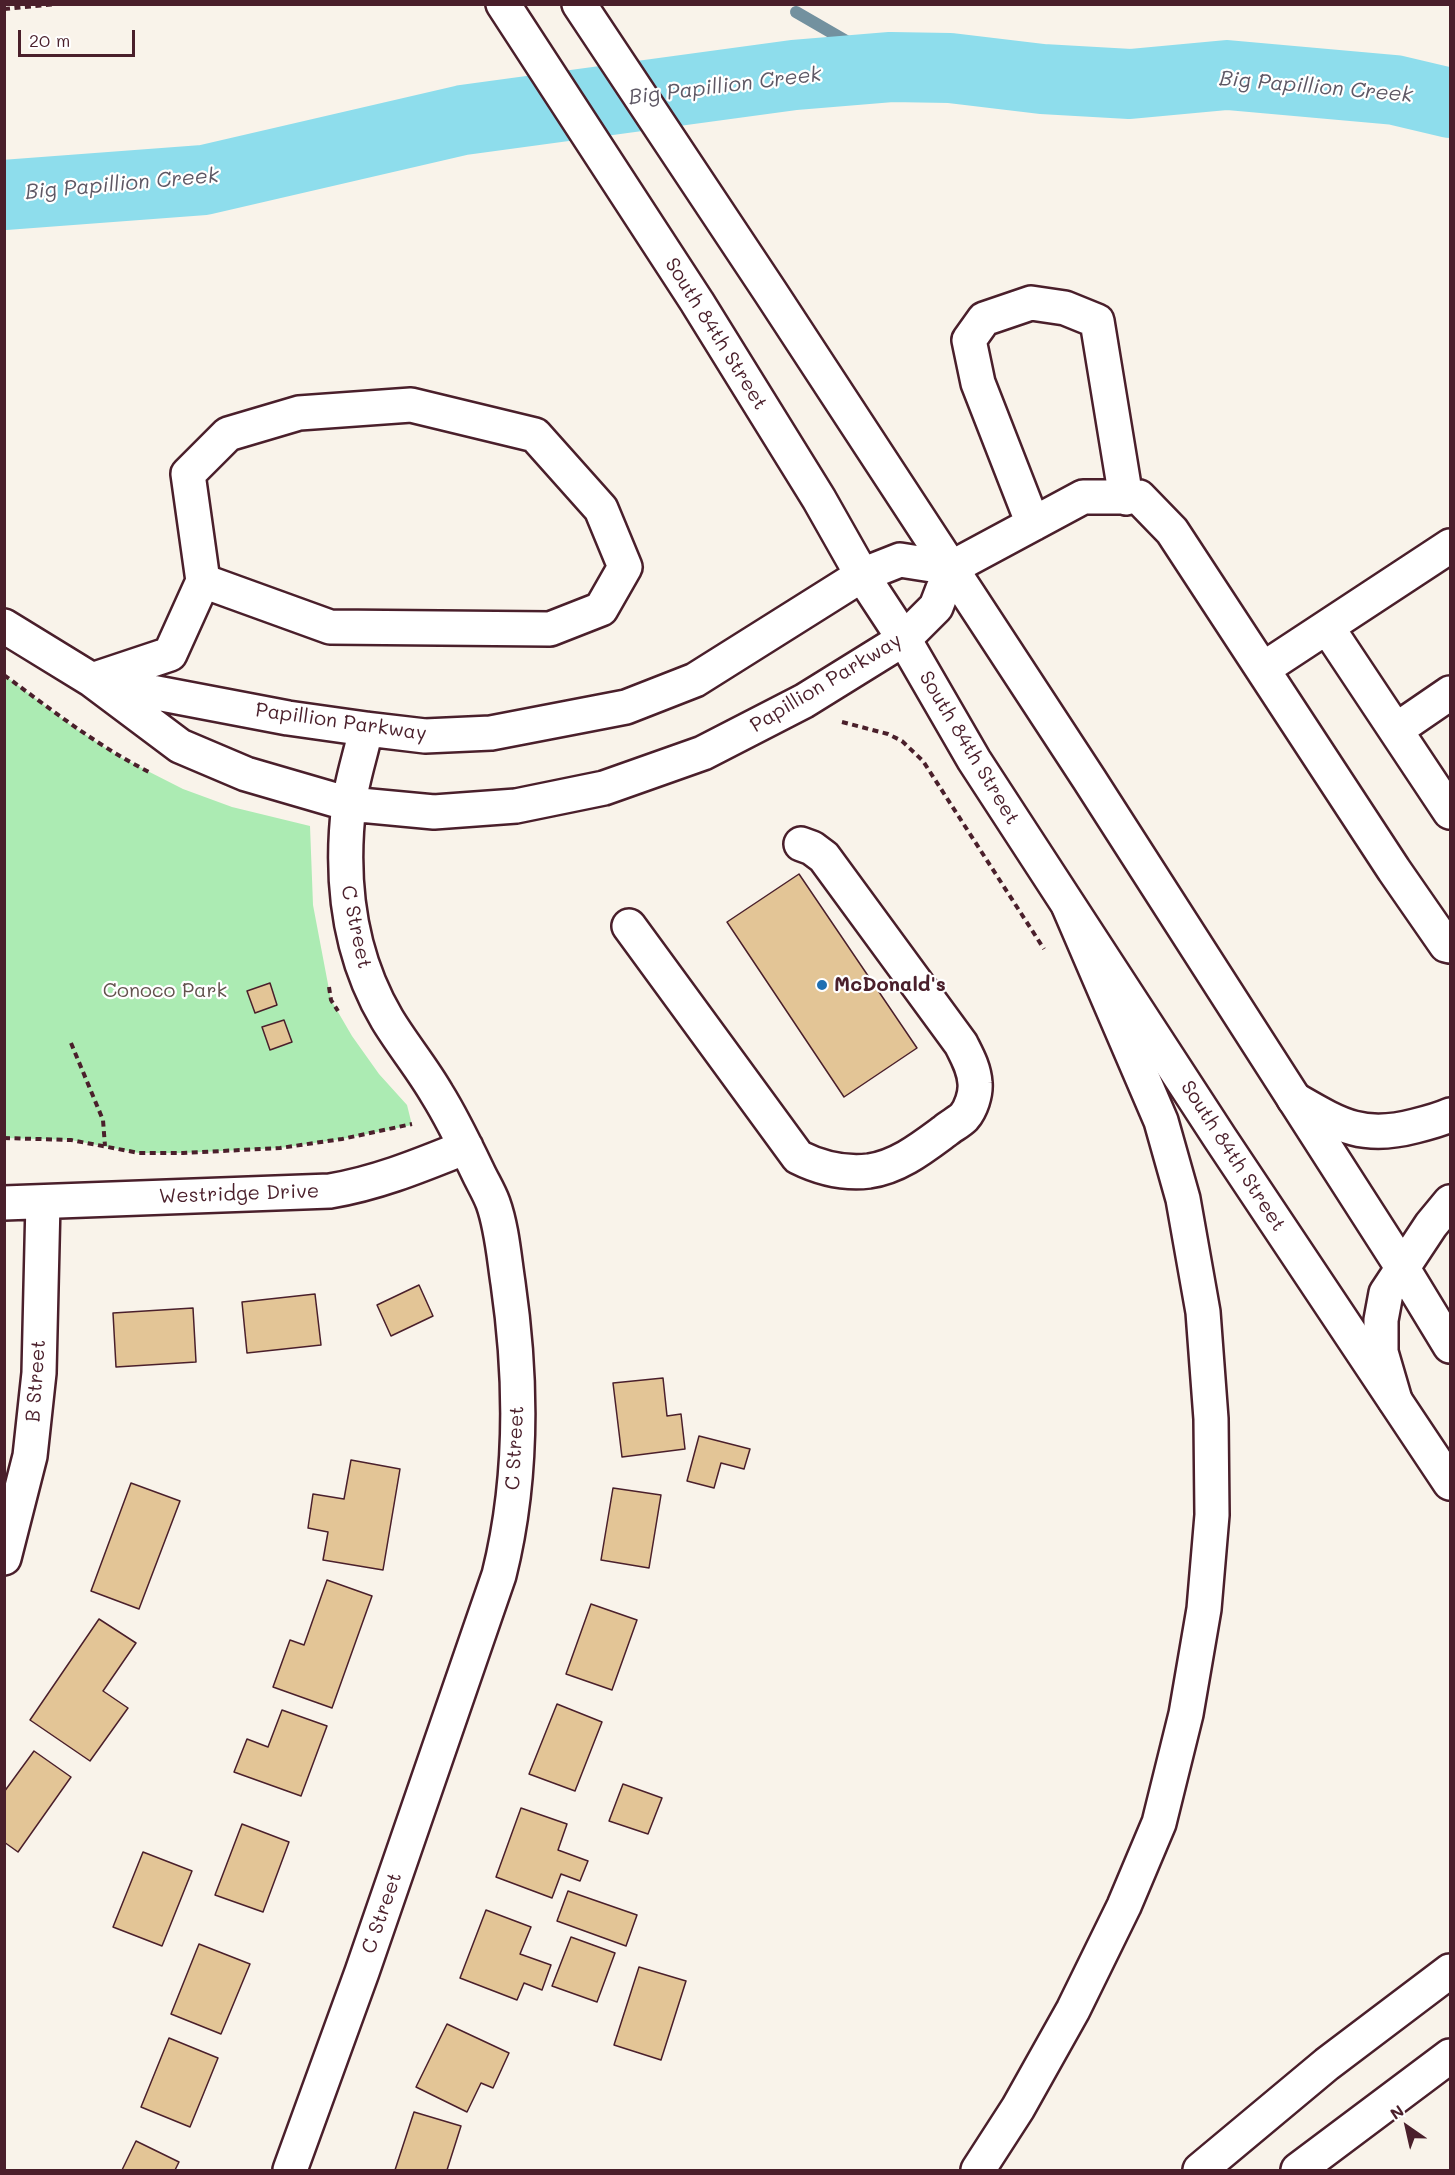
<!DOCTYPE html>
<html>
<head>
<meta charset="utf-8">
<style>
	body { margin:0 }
	#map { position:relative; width:1455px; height:2175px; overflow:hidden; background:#f9f3ea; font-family:Mali,sans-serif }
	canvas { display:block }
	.frame { position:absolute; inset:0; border:6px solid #4a1f2b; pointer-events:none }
	.north { position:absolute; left:1377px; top:2097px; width:60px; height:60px; -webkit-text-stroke:4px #fff; paint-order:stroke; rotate:326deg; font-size:16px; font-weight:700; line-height:24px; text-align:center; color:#4a1f2b }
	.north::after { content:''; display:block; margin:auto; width:21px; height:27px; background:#4a1f2b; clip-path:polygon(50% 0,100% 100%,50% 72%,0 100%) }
	.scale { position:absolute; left:18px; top:30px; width:117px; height:27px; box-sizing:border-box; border:3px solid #4a1f2b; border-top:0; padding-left:8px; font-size:18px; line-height:21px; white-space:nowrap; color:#4a1f2b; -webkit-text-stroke:4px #fff; paint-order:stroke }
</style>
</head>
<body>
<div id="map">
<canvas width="1455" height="2175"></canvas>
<div class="frame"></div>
<div class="north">N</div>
<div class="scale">20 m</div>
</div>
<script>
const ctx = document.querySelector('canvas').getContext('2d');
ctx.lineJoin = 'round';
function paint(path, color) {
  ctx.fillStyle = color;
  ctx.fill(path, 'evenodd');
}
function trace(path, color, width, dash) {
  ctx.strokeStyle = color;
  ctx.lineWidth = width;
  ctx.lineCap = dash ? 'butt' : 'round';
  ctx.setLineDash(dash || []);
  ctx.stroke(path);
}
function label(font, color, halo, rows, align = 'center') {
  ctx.font = font + ' Mali,sans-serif';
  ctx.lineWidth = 4.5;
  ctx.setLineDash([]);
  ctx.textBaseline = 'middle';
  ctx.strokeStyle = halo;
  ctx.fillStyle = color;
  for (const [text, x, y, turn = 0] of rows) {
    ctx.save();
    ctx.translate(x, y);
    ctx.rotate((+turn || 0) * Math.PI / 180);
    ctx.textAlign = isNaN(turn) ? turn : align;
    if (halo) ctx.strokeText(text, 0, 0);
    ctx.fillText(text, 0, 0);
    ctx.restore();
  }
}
const green = new Path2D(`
	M4 675 72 726 118 756 183 789 232 807 310 826 313 905 331 1000 352 1036 379 1074 407 1105 412 1125 342 1139 280 1148 183 1153H139L71 1140 5 1138Z`);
const stream = new Path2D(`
	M796 12 891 67`);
const river = new Path2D(`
	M4 195 204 180 463 120 794 75 891 67 950 68 1042 79 1130 84 1227 75 1395 90 1450 103`);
const building = new Path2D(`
	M799 874 917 1048 844 1097 727 922Z
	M270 983 277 1005 255 1013 247 991Z
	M284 1020 292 1042 270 1050 262 1027Z
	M419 1285 433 1316 391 1336 377 1305Z
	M315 1294 321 1345 247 1353 242 1302Z
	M193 1308 196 1362 116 1367 113 1313Z
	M663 1378 667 1416 681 1414 685 1449 622 1457 613 1383Z
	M699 1436 750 1449 744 1469 721 1463 714 1488 687 1481Z
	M351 1460 400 1469 383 1570 323 1560 328 1532 308 1528 313 1494 344 1499Z
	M131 1483 180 1501 139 1609 91 1591Z
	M613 1488 661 1495 649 1568 601 1560Z
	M327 1580 372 1596 332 1708 273 1687 290 1640 304 1645Z
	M591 1604 637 1620 612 1690 566 1674Z
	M99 1619 136 1643 103 1691 128 1708 90 1761 30 1720Z
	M557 1704 602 1722 575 1791 529 1774Z
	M282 1710 327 1726 301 1796 234 1772 247 1739 268 1747Z
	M34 1751 71 1777 18 1852 4 1842V1792Z
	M623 1784 662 1798 648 1834 609 1821Z
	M521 1808 567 1824 558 1850 588 1861 580 1881 561 1874 552 1898 496 1877Z
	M242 1824 289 1842 263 1912 215 1895Z
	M143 1852 192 1871 162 1946 113 1927Z
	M568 1891 637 1915 626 1946 557 1921Z
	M486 1910 531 1927 520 1954 551 1965 542 1990 524 1983 517 2000 460 1978Z
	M571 1937 615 1953 597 2002 552 1986Z
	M199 1944 250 1964 221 2034 171 2014Z
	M639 1967 686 1981 661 2060 614 2045Z
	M447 2024 509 2053 493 2088 481 2083 467 2112 416 2087Z
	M169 2038 218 2058 190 2127 141 2107Z
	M414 2112 461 2126 447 2170H395Z
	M136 2141 179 2162 175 2170H122Z`);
const path = new Path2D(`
	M4 9 57 4
	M4 675C52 710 97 746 151 773
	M842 722 888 734 902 741 923 761 1044 949
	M329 987 331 1000 338 1011
	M71 1043 103 1120 105 1146
	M4 1138 71 1140 139 1153H183L280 1148 342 1139 412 1124`);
const minor = new Path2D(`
	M1033 524 978 383 969 340 984 319 1031 303 1065 308 1097 321 1126 498
	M951 568 1083 497H1139L1172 531 1394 870 1446 945 1450 946
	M4 626 92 680 180 746 246 774 349 804 434 812 516 806 604 788 703 753 804 701 904 639 936 607 951 568
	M1327 627 1450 812
	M1263 669 1450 546
	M92 680 170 654 203 581 330 627 550 629 601 609 625 567 601 509 535 435 411 405 299 413 228 434 188 474 203 581
	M99 682 288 718 366 729 425 736 491 733 626 707 695 680 862 575 900 560 951 568
	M1396 730 1450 693
	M629 926 798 1157C820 1168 843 1174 869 1171 898 1167 922 1148 945 1131 951 1126 959 1122 964 1117 971 1109 976 1094 975 1083 974 1068 967 1056 961 1044L824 857 812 848 801 844
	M4 1203 330 1191C378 1183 421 1165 466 1147
	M4 1558 30 1456 39 1373 43 1202
	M290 2170 362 1972 499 1575C523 1479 522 1380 508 1283 504 1257 502 1228 493 1203 489 1192 482 1181 477 1170 465 1145 452 1118 437 1094 422 1068 402 1044 387 1019 348 953 340 879 349 804 352 779 361 754 366 729`);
const major = new Path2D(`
	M503 4 697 302 819 499 862 575 904 639 974 760 1220 1138 1450 1483
	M579 4 771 293 1089 779 1402 1267 1450 1346`);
const highway = new Path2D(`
	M1294 1099C1339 1125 1362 1140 1415 1126 1427 1123 1439 1120 1450 1115
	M1395 1400 1381 1352V1320L1386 1293 1431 1225 1450 1202
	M978 2170 1018 2108 1073 2010 1124 1906 1159 1823 1186 1714 1204 1609 1212 1515 1211 1419 1203 1312 1183 1199 1161 1121 1069 907
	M1200 2170 1327 2064 1450 1971
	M1298 2170 1450 2056`);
const markers = [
	[822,985,6,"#1f6fb2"]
];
const streetNames = [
	["South 84th Street",716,334,58],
	["Papillion Parkway",826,683,-31],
	["Papillion Parkway",341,722,8],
	["South 84th Street",969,748,59],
	["C Street",356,927,78],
	["South 84th Street",1233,1156,57],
	["Westridge Drive",239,1194,-2],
	["B Street",36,1381,-86],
	["C Street",515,1448,-87],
	["C Street",382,1913,-71]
];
const poiNames = [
	["McDonald's",834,985]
];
const parkNames = [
	["Conoco Park",165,991]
];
const waterNames = [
	["Big Papillion Creek",725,86,-7],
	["Big Papillion Creek",1316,87,5],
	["Big Papillion Creek",122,184,-5]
];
paint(green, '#acebb3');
trace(stream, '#73919f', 12);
trace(river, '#8eddec', 70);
paint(building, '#e3c596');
trace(building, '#4a1f2b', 1.5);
trace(minor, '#4a1f2b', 38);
trace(major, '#4a1f2b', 38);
trace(highway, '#4a1f2b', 38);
trace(path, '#4a1f2b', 4, [6, 4.5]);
trace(minor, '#fff', 33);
trace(major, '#fff', 33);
trace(highway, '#fff', 33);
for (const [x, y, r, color] of markers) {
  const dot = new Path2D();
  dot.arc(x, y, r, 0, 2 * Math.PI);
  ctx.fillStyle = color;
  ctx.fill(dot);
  trace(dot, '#fff', 2);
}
label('20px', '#4a1f2b', '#fff', streetNames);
label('bold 20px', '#4a1f2b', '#fff', poiNames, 'left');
label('20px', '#62524d', '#fff', parkNames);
label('italic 21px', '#5e5865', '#fff', waterNames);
</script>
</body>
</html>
